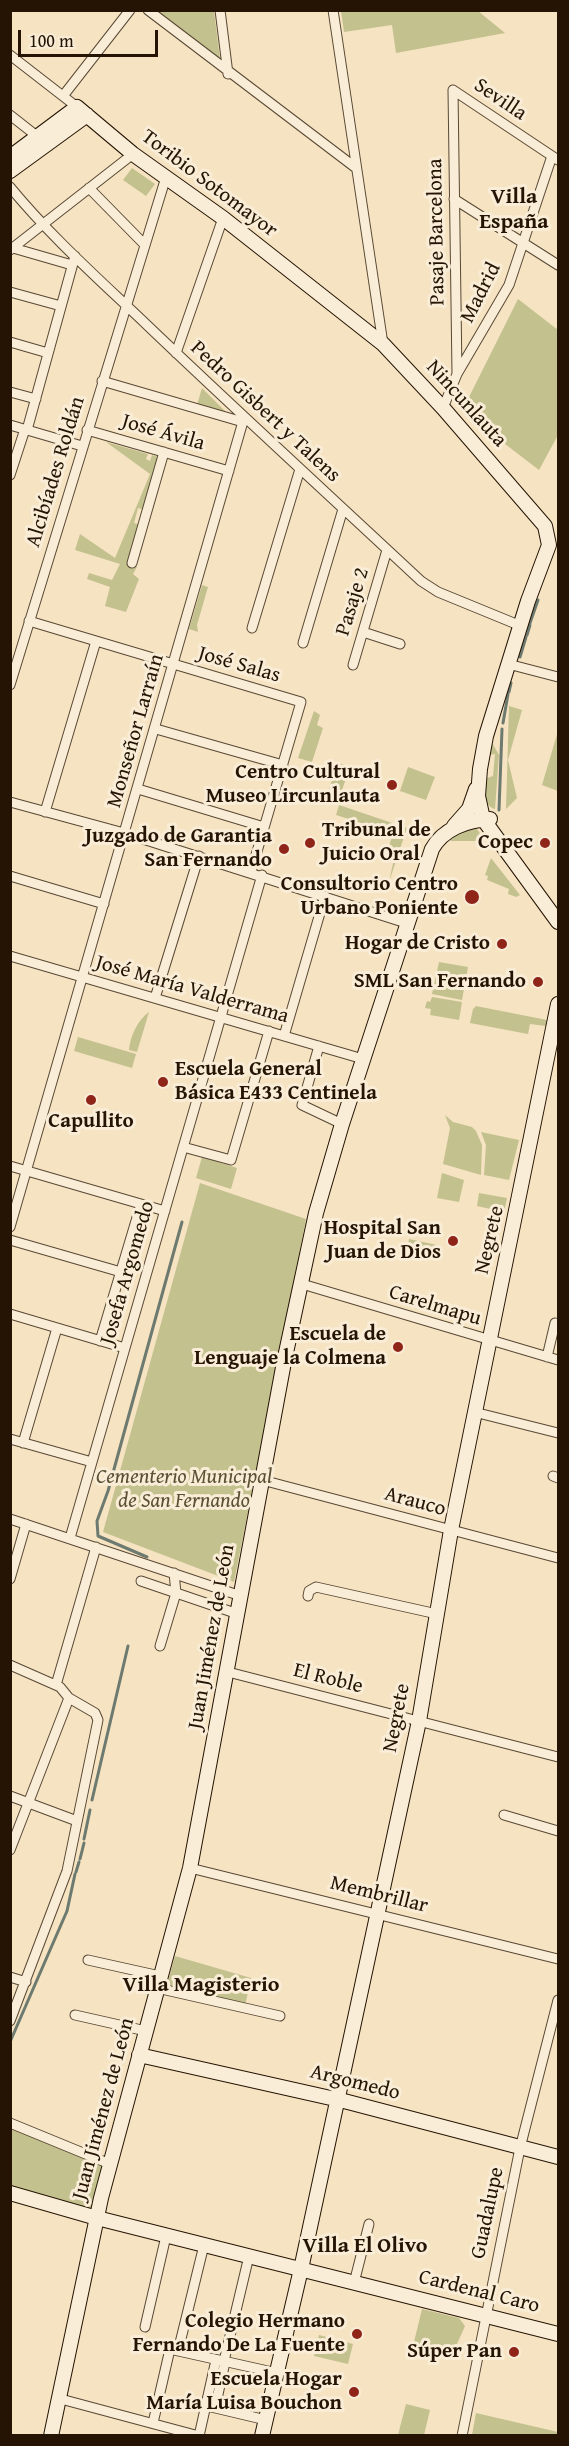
<!DOCTYPE html>
<html>
<head>
<meta charset="utf-8">
<style>
	body { margin:0 }
	#map { position:relative; width:569px; height:2446px; overflow:hidden; background:#f6e3c2; font-family:"Gentium Book Plus",serif }
	canvas { display:block }
	.frame { position:absolute; inset:0; border:12px solid #251404; pointer-events:none }
	.scale { position:absolute; left:18px; top:30px; width:140px; height:27px; box-sizing:border-box; border:3px solid #251404; border-top:0; padding-left:8px; font-size:18px; line-height:21px; white-space:nowrap; color:#251404; -webkit-text-stroke:4px #f9edd7; paint-order:stroke }
</style>
</head>
<body>
<div id="map">
<canvas width="569" height="2446"></canvas>
<div class="frame"></div>
<div class="scale">100 m</div>
</div>
<script>
const ctx = document.querySelector('canvas').getContext('2d');
ctx.lineJoin = 'round';
function paint(path, color) {
  ctx.fillStyle = color;
  ctx.fill(path, 'evenodd');
}
function trace(path, color, width, dash) {
  ctx.strokeStyle = color;
  ctx.lineWidth = width;
  ctx.lineCap = dash ? 'butt' : 'round';
  ctx.setLineDash(dash || []);
  ctx.stroke(path);
}
function label(font, color, halo, rows, align = 'center') {
  ctx.font = font + ' "Gentium Book Plus",serif';
  ctx.lineWidth = 6;
  ctx.setLineDash([]);
  ctx.textBaseline = 'middle';
  ctx.strokeStyle = halo;
  ctx.fillStyle = color;
  for (const [text, x, y, turn = 0] of rows) {
    ctx.save();
    ctx.translate(x, y);
    ctx.rotate((+turn || 0) * Math.PI / 180);
    ctx.textAlign = isNaN(turn) ? turn : align;
    if (halo) ctx.strokeText(text, 0, 0);
    ctx.fillText(text, 0, 0);
    ctx.restore();
  }
}
const green = new Path2D(`
	M155 11H214L220 59Z
	M341 11H478L505 33 396 53 392 25 344 32Z
	M132 168 155 184 146 196 123 180Z
	M518 299 558 330V435L539 470 462 411Z
	M202 388 228 414 197 405Z
	M106 442 148 454 146 459 150 461 152 455 158 457 145 510 138 508 134 523 141 525 129 564 137 567 133 574 139 579 126 612 105 606 110 587 87 579 89 573 112 580 120 564 75 550 80 534 115 558 150 474Z
	M202 585 208 587 197 625 198 632 189 629Z
	M509 706 522 710 508 760 517 798 506 809Z
	M314 711 320 715 317 725 323 728 312 762 298 758Z
	M558 731V791L542 785Z
	M491 741 499 755 495 809C482 805 485 791 485 779L493 776 495 754 488 755Z
	M338 763 350 767 341 793 329 789Z
	M408 767 435 777 426 800 400 791Z
	M339 805 407 828 389 882 394 859 386 856 393 833 336 815Z
	M475 826 485 841H451L449 837Z
	M491 858 520 895 516 897 508 894 509 889 487 880 488 876 485 875Z
	M439 962 468 967 462 1000 432 994Z
	M432 997 462 1002 459 1020 430 1015 431 1009 425 1008 427 1001 430 1002Z
	M476 1006 547 1020 546 1026 530 1024 528 1034 470 1023 473 1009Z
	M149 1012 137 1052 129 1050C130 1036 138 1020 149 1012Z
	M78 1037 136 1054 132 1068 74 1051Z
	M445 1115 453 1122 472 1127 476 1131 482 1145 481 1175 443 1164 450 1128Z
	M481 1132 519 1140 509 1180 484 1175 486 1145Z
	M202 1157 237 1168 231 1189 196 1178Z
	M442 1173 464 1180 459 1202 437 1198Z
	M200 1183 306 1219 234 1582 103 1532Z
	M479 1193 507 1198 504 1212 477 1206Z
	M409 1239 437 1245 435 1257 407 1252Z
	M175 1956 251 1978 245 2006 166 1988Z
	M10 2125 104 2165 92 2210 11 2187Z
	M422 2309 459 2318 465 2326 453 2353 445 2344 429 2358 414 2342Z
	M319 2335 353 2344 348 2364 314 2356Z
	M406 2404 430 2410 424 2435H398Z
	M476 2413 558 2432V2435H472Z`);
const stream = new Path2D(`
	M530 623 538 600
	M527 635 530 625
	M520 657 526 637
	M509 692 511 683
	M503 723 508 694
	M499 810 502 729
	M147 1557 98 1536 97 1521 108 1491 182 1222
	M92 1800 128 1646
	M84 1839 90 1810
	M80 1859 84 1843
	M76 1872 79 1862
	M10 2042 67 1911 75 1874`);
const street = new Path2D(`
	M148 10 356 168
	M220 10 228 74
	M333 10 383 344
	M10 55 77 107
	M453 90 457 374
	M453 90 558 160
	M63 96 130 10
	M10 115 38 137
	M10 187C52 238 101 281 148 326 238 412 330 496 421 581L438 592 521 626
	M89 188 145 245
	M454 199 558 265
	M13 248 72 265
	M10 250 133 154
	M10 292 61 306
	M10 342 48 353
	M176 353 223 218
	M102 381 243 422
	M10 392 36 399
	M443 408 457 374 509 285 552 156
	M10 425 82 446
	M27 430 75 256
	M87 430 229 471
	M10 475 25 429
	M132 563 164 452
	M29 621 301 702 251 872
	M252 628 300 469
	M363 632 400 644
	M303 643 343 509
	M508 664 558 677
	M353 665 387 550
	M10 685 166 177
	M156 729 283 765
	M138 789 264 827
	M10 802 124 833 406 923
	M45 812 96 641
	M10 876 104 904
	M10 956 363 1059
	M155 998 199 856
	M284 1036 325 896
	M319 1046 302 1105 342 1124
	M183 1147 231 1160 269 1031
	M10 1166 165 1211
	M10 1227 244 418
	M10 1240 121 1272
	M302 1284 558 1360
	M10 1314 125 1348
	M100 1341 141 1204
	M547 1357 555 1323
	M474 1412 558 1433
	M10 1439 92 1462
	M23 1443 57 1328
	M553 1476 558 1478
	M262 1480 558 1558
	M10 1519 241 1596
	M70 1538 262 875
	M10 1579 26 1524
	M141 1581 238 1614
	M308 1596 309 1591 316 1587 437 1614
	M160 1646 176 1593 174 1573
	M10 1665 60 1687 69 1698 95 1713 98 1720 67 1871 10 2021
	M228 1672 558 1757
	M56 1685 96 1547
	M10 1796 77 1821
	M504 1815 558 1831
	M10 1850 69 1698
	M190 1868 558 1959
	M88 1960 160 1976
	M10 1977 26 1982
	M157 1988 280 2016
	M75 2015 146 2031
	M10 2123 110 2164
	M354 2283 369 2224
	M145 2327 166 2236
	M147 2344 277 2373
	M178 2351 204 2245
	M224 2361 249 2256
	M57 2398 199 2436 216 2360
	M207 2406 266 2420
	M215 2408 225 2362
	M153 2423 170 2349
	M462 2436 520 2148 558 2000`);
const secondary = new Path2D(`
	M10 157 77 107 133 154 223 218 383 344 443 408 545 526 549 545 528 601 486 736 480 769 478 796 483 819 558 922
	M10 171 87 115
	M454 826 469 809 476 789
	M139 2055 344 2101 558 2157
	M10 2193 97 2218 558 2334
	M51 2436 101 2198 190 1868 284 1362 316 1213 342 1124 432 849C443 829 467 820 490 819
	M262 2436 301 2269 419 1721 451 1530 558 1004`);
const markers = [
	[392,785,6,"#8f2418"],
	[310,843,6,"#8f2418"],
	[545,843,6,"#8f2418"],
	[284,849,6,"#8f2418"],
	[472,897,8,"#8f2418"],
	[502,944,6,"#8f2418"],
	[538,982,6,"#8f2418"],
	[163,1082,6,"#8f2418"],
	[91,1100,6,"#8f2418"],
	[453,1241,6,"#8f2418"],
	[398,1347,6,"#8f2418"],
	[357,2334,6,"#8f2418"],
	[514,2352,6,"#8f2418"],
	[354,2392,6,"#8f2418"]
];
const streetNames = [
	["Sevilla",500,100,34],
	["Toribio Sotomayor",209,184,37],
	["Pasaje Barcelona",437,232,-91],
	["Madrid",481,293,-63],
	["Nincunlauta",466,404,48],
	["Pedro Gisbert y Talens",265,412,43],
	["José Ávila",163,433,16],
	["Alcibíades Roldán",56,472,-73],
	["Pasaje 2",353,602,-73],
	["José Salas",239,665,16],
	["Monseñor Larraín",136,731,-74],
	["José María Valderrama",192,990,16],
	["Negrete",490,1240,-77],
	["Josefa Argomedo",128,1273,-74],
	["Carelmapu",435,1306,17],
	["Arauco",415,1502,15],
	["Juan Jiménez de León",212,1637,-80],
	["El Roble",328,1679,14],
	["Negrete",397,1718,-79],
	["Membrillar",379,1895,14],
	["Argomedo",355,2083,14],
	["Juan Jiménez de León",104,2109,-75],
	["Guadalupe",488,2213,-78],
	["Cardenal Caro",479,2292,14]
];
const poiNames = [
	["Centro Cultural",380,773],
	["Museo Lircunlauta",380,797],
	["Tribunal de",322,831,"left"],
	["Juicio Oral",322,855,"left"],
	["Juzgado de Garantia",272,837],
	["San Fernando",272,861],
	["Copec",533,843],
	["Consultorio Centro",458,885],
	["Urbano Poniente",458,909],
	["Hogar de Cristo",490,944],
	["SML San Fernando",526,982],
	["Escuela General",175,1070,"left"],
	["Básica E433 Centinela",175,1094,"left"],
	["Capullito",91,1122,"center"],
	["Hospital San",441,1229],
	["Juan de Dios",441,1253],
	["Escuela de",386,1335],
	["Lenguaje la Colmena",386,1359],
	["Colegio Hermano",345,2322],
	["Fernando De La Fuente",345,2346],
	["Súper Pan",502,2352],
	["Escuela Hogar",342,2380],
	["María Luisa Bouchon",342,2404]
];
const parkNames = [
	["Cementerio Municipal",184,1478],
	["de San Fernando",184,1502]
];
const neighbourhoodNames = [
	["Villa",514,197],
	["España",514,222],
	["Villa Magisterio",201,1985],
	["Villa El Olivo",365,2246]
];
paint(green, '#c3c18e');
trace(stream, '#6d7a6f', 3);
trace(street, '#594834', 11);
trace(secondary, '#251404', 16);
trace(street, '#f9edd7', 9);
trace(secondary, '#f9edd7', 14);
for (const [x, y, r, color] of markers) {
  const dot = new Path2D();
  dot.arc(x, y, r, 0, 2 * Math.PI);
  ctx.fillStyle = color;
  ctx.fill(dot);
  trace(dot, '#f9edd7', 2);
}
label('21px', '#251404', '#f9edd7', streetNames);
label('bold 21px', '#251404', '#f9edd7', poiNames, 'right');
label('italic 21px', '#5c5134', '#f9edd7', parkNames);
label('bold 22px', '#251404', '#f9edd7', neighbourhoodNames);
</script>
</body>
</html>
